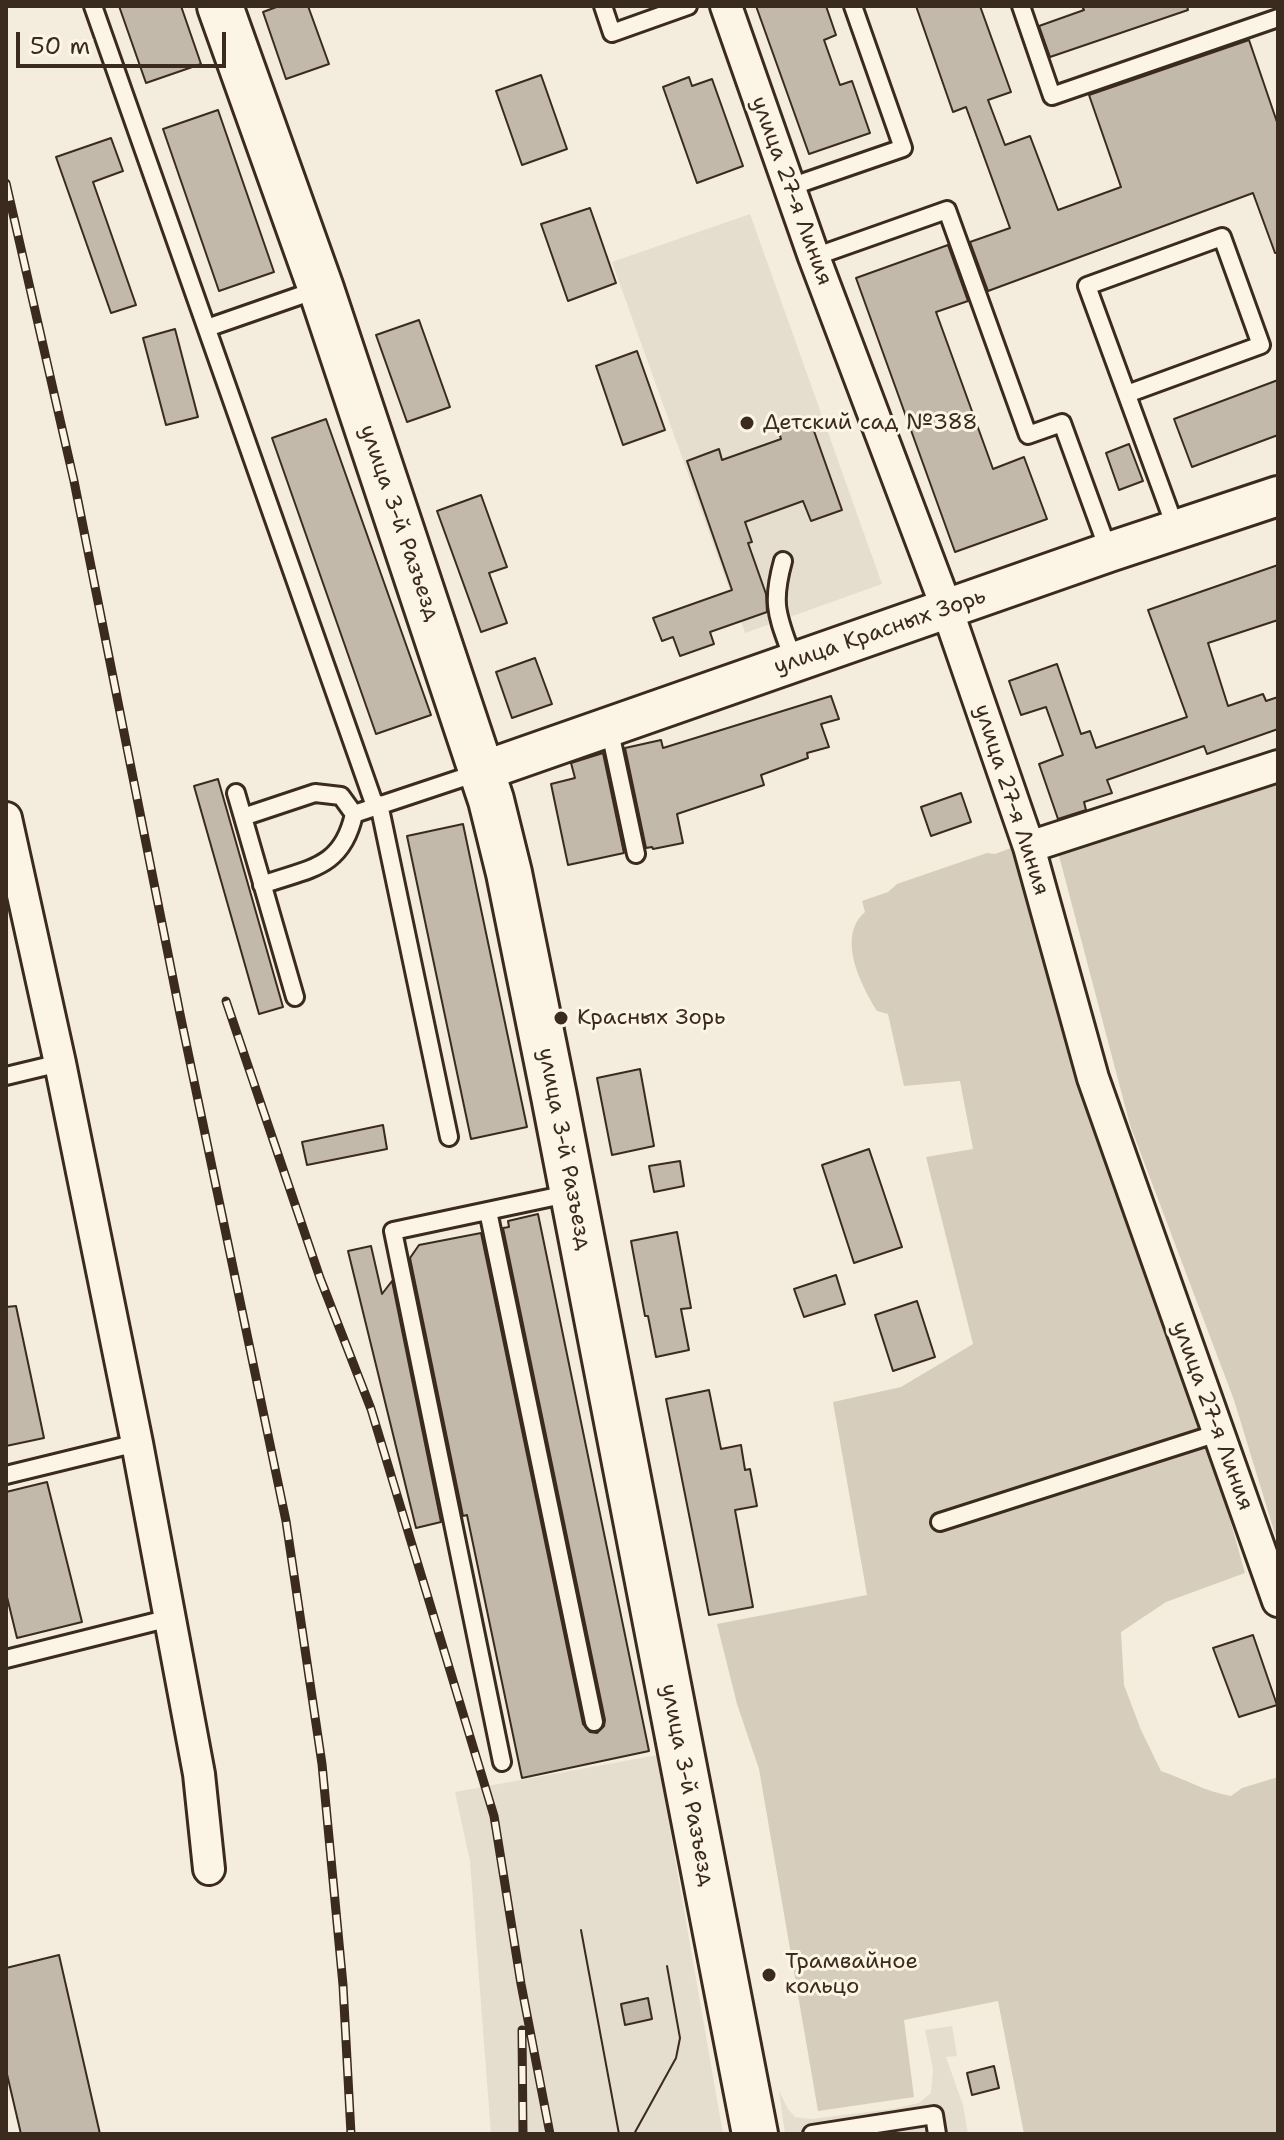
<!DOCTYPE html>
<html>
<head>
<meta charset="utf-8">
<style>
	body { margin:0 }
	#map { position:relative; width:1284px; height:2140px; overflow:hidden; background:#f4eddd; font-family:"Shantell Sans",sans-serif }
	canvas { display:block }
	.frame { position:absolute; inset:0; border:8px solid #3b2a1e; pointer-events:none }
	.scale { position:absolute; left:16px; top:32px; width:210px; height:36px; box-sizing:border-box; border:4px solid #3b2a1e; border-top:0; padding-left:10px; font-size:24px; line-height:28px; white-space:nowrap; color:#3b2a1e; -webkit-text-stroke:6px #fcf5e5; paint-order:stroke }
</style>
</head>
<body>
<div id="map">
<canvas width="1284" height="2140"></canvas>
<div class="frame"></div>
<div class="scale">50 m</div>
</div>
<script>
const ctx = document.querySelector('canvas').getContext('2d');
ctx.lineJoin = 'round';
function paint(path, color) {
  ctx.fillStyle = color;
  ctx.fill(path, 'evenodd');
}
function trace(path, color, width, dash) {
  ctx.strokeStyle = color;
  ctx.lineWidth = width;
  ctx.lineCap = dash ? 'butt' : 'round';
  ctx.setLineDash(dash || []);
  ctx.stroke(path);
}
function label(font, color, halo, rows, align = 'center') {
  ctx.font = font + ' "Shantell Sans",sans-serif';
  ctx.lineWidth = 6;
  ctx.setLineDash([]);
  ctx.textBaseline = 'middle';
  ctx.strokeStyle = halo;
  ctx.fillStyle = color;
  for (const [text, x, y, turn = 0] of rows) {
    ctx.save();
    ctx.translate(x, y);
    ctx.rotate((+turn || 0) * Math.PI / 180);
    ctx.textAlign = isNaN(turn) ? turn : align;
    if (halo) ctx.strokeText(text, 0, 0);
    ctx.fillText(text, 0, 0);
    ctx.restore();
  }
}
const built = new Path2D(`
	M750 214 882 584 745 633 612 262Z
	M657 1755 723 2134H491L470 1861 455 1792Z
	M952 2026 957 2056 946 2057 963 2105 968 2134H785L779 2091 788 2109 795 2117 811 2119 892 2109 919 2103 931 2093 933 2069 925 2030Z`);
const green = new Path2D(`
	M1278 783V1544L1234 1400 1130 1125 1058 852Z
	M1019 845 1201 1416 1245 1573 1166 1602 1121 1632 1124 1685 1141 1730 1161 1771C1185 1779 1206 1792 1231 1796L1242 1788 1278 1777V2134H1024L998 2001 904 2020 914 2097 818 2111 759 1769 737 1704 717 1624 867 1595 833 1402 901 1387 973 1344 926 1157 973 1149 960 1081 904 1086 888 1014 877 1011C861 985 836 937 865 912L862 901 888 892 897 884 987 853 995 854Z`);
const building = new Path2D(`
	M119 6H181L201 64 146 83Z
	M279 6H308L329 64 286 79 263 12Z
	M756 6H826L836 35 824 40 840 85 852 81 870 133 809 154Z
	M916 6H980L1011 92 988 100 1005 145 1030 136 1058 210 1121 187 1089 95 1249 40 1278 125V253H1275L1253 193 988 291 970 242 1010 228 966 107 953 112Z
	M1082 6H1187L1188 10 1050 57 1039 26 1084 10Z
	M541 75 567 149 522 165 496 91Z
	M689 77 692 86 712 79 743 166 697 183 663 87Z
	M218 110 274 272 219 291 163 129Z
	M111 138 123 171 93 182 136 305 111 313 56 157Z
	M590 208 616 283 568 301 541 224Z
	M948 245 968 301 936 312 993 469 1024 457 1047 519 955 552 856 278Z
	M419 320 450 407 407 422 376 335Z
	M175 329 198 417 166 425 143 338Z
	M637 351 665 430 623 445 596 366Z
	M1278 380V435L1192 467 1174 419Z
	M809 417 842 510 811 521 803 501 745 522 752 542 748 543 766 594 767 612 710 632 714 644 680 656 673 637 662 641 653 618 732 590 687 461 719 449 722 460 781 439 778 428Z
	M326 419 431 715 376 734 272 438Z
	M1129 444 1143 481 1119 490 1106 453Z
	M481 495 507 567 489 573 507 623 481 632 437 511Z
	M1278 565V620L1208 643 1228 706 1263 694 1266 701 1278 697V729L1207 754 1204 746 1107 780 1112 793 1084 802 1086 810 1058 819 1039 764 1063 755 1046 707 1021 715 1009 681 1057 664 1081 734 1090 731 1096 748 1187 717 1148 610Z
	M535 658 552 704 512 718 496 672Z
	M831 696 839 719 821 724 829 747 807 753 808 758 761 775 764 785 677 814 683 843 653 849 652 847 646 848 625 748 661 740 663 748Z
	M603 753 624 853 568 865 551 784 575 778 571 763Z
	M218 779 283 1007 259 1014 194 786Z
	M961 793 971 822 931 836 921 807Z
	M463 824 527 1127 471 1139 407 836Z
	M640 1069 654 1146 612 1155 597 1078Z
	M383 1125 387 1149 307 1165 302 1142Z
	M869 1149 902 1247 854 1263 822 1165Z
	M680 1161 684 1186 654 1192 649 1166Z
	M538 1214 649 1751 522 1778 467 1515 463 1516 410 1258 419 1245 481 1233 583 1724 590 1732 597 1733 604 1726 605 1720 503 1228 509 1227 508 1221Z
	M677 1232 691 1308 681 1309 689 1350 656 1357 648 1316H645L631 1241Z
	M371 1246 382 1294 392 1281 441 1522 416 1528 348 1251Z
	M836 1275 845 1304 804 1317 794 1289Z
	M917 1301 935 1357 893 1371 875 1315Z
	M16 1306 44 1438 6 1446V1307Z
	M709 1390 721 1449 741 1445 745 1470 750 1469 757 1506 735 1510 753 1607 709 1615 666 1399Z
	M47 1482 82 1622 17 1638 6 1593V1492Z
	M1253 1635 1277 1705 1239 1717 1213 1648Z
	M59 1955 100 2134H21L6 2070V1968Z
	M648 1998 652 2019 625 2025 621 2004Z
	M994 2066 999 2088 972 2095 967 2073Z`);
const service = new Path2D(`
	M93 6 375 806
	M603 6 612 33 688 6
	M1021 6 1052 96 1278 18
	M790 187 903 148 853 6
	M814 257 947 210 1028 435 1062 423 1109 552
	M207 328 319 289
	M1127 394 1261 345 1222 237 1087 286 1176 529
	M783 561C770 608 779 618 794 662
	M609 727 636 854
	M236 793 295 997
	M379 804 449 1137
	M243 817 315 793 341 796 354 814
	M262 885C309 868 342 869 354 814L480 772
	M6 1076 60 1063
	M488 1211 594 1722
	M6 1475 137 1443
	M940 1522 1218 1433
	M6 1659 170 1618
	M502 1762 393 1231 572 1193
	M812 2134 934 2115 937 2134`);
const minor = new Path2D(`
	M726 6 814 257 947 609 1029 847 1093 1078 1278 1601
	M6 818 60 1063 137 1443 199 1774 209 1869
	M1029 847 1278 766`);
const tertiary = new Path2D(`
	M483 771 1109 552 1278 496`);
const secondary = new Path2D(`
	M220 6 321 289 491 800 509 873 554 1096 755 2134`);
const tram = new Path2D(`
	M581 1930 619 2134
	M634 2134 676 2058 680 2038 667 1966`);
const rail = new Path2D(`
	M6 183 74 481 180 1014 286 1521 322 1764 343 1985 351 2134
	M226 1001 320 1278 371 1409 494 1816 521 1984 550 2134
	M522 2030 523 2134`);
const markers = [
	[747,423,8,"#3b2a1e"],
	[561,1018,8,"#3b2a1e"],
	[769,1975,8,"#3b2a1e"]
];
const streetNames = [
	["улица 27-я Линия",791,191,70],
	["улица 3-й Разъезд",399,523,71],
	["улица Красных Зорь",880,632,-19],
	["улица 27-я Линия",1011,800,72],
	["улица 3-й Разъезд",564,1149,79],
	["улица 27-я Линия",1212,1416,70],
	["улица 3-й Разъезд",687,1785,79]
];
const poiNames = [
	["Детский сад №388",763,423],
	["Красных Зорь",577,1018],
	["Трамвайное",785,1962],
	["кольцо",785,1987]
];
paint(built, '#e5ddce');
paint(green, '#d6cdbd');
paint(building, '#c3b9aa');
trace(building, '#3b2a1e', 2);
trace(service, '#3b2a1e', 22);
trace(minor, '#3b2a1e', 36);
trace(tertiary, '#3b2a1e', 44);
trace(secondary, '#3b2a1e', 50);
trace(service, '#fcf5e5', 16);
trace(minor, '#fcf5e5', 30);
trace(tertiary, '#fcf5e5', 38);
trace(secondary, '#fcf5e5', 44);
trace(tram, '#3b2a1e', 2);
trace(rail, '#3b2a1e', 9);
trace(rail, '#fcf5e5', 6, [18]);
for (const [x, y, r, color] of markers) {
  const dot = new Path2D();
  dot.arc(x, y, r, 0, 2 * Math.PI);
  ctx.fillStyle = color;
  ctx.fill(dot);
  trace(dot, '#fcf5e5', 3);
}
label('22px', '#3b2a1e', '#fcf5e5', streetNames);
label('22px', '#3b2a1e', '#fcf5e5', poiNames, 'left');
</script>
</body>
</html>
